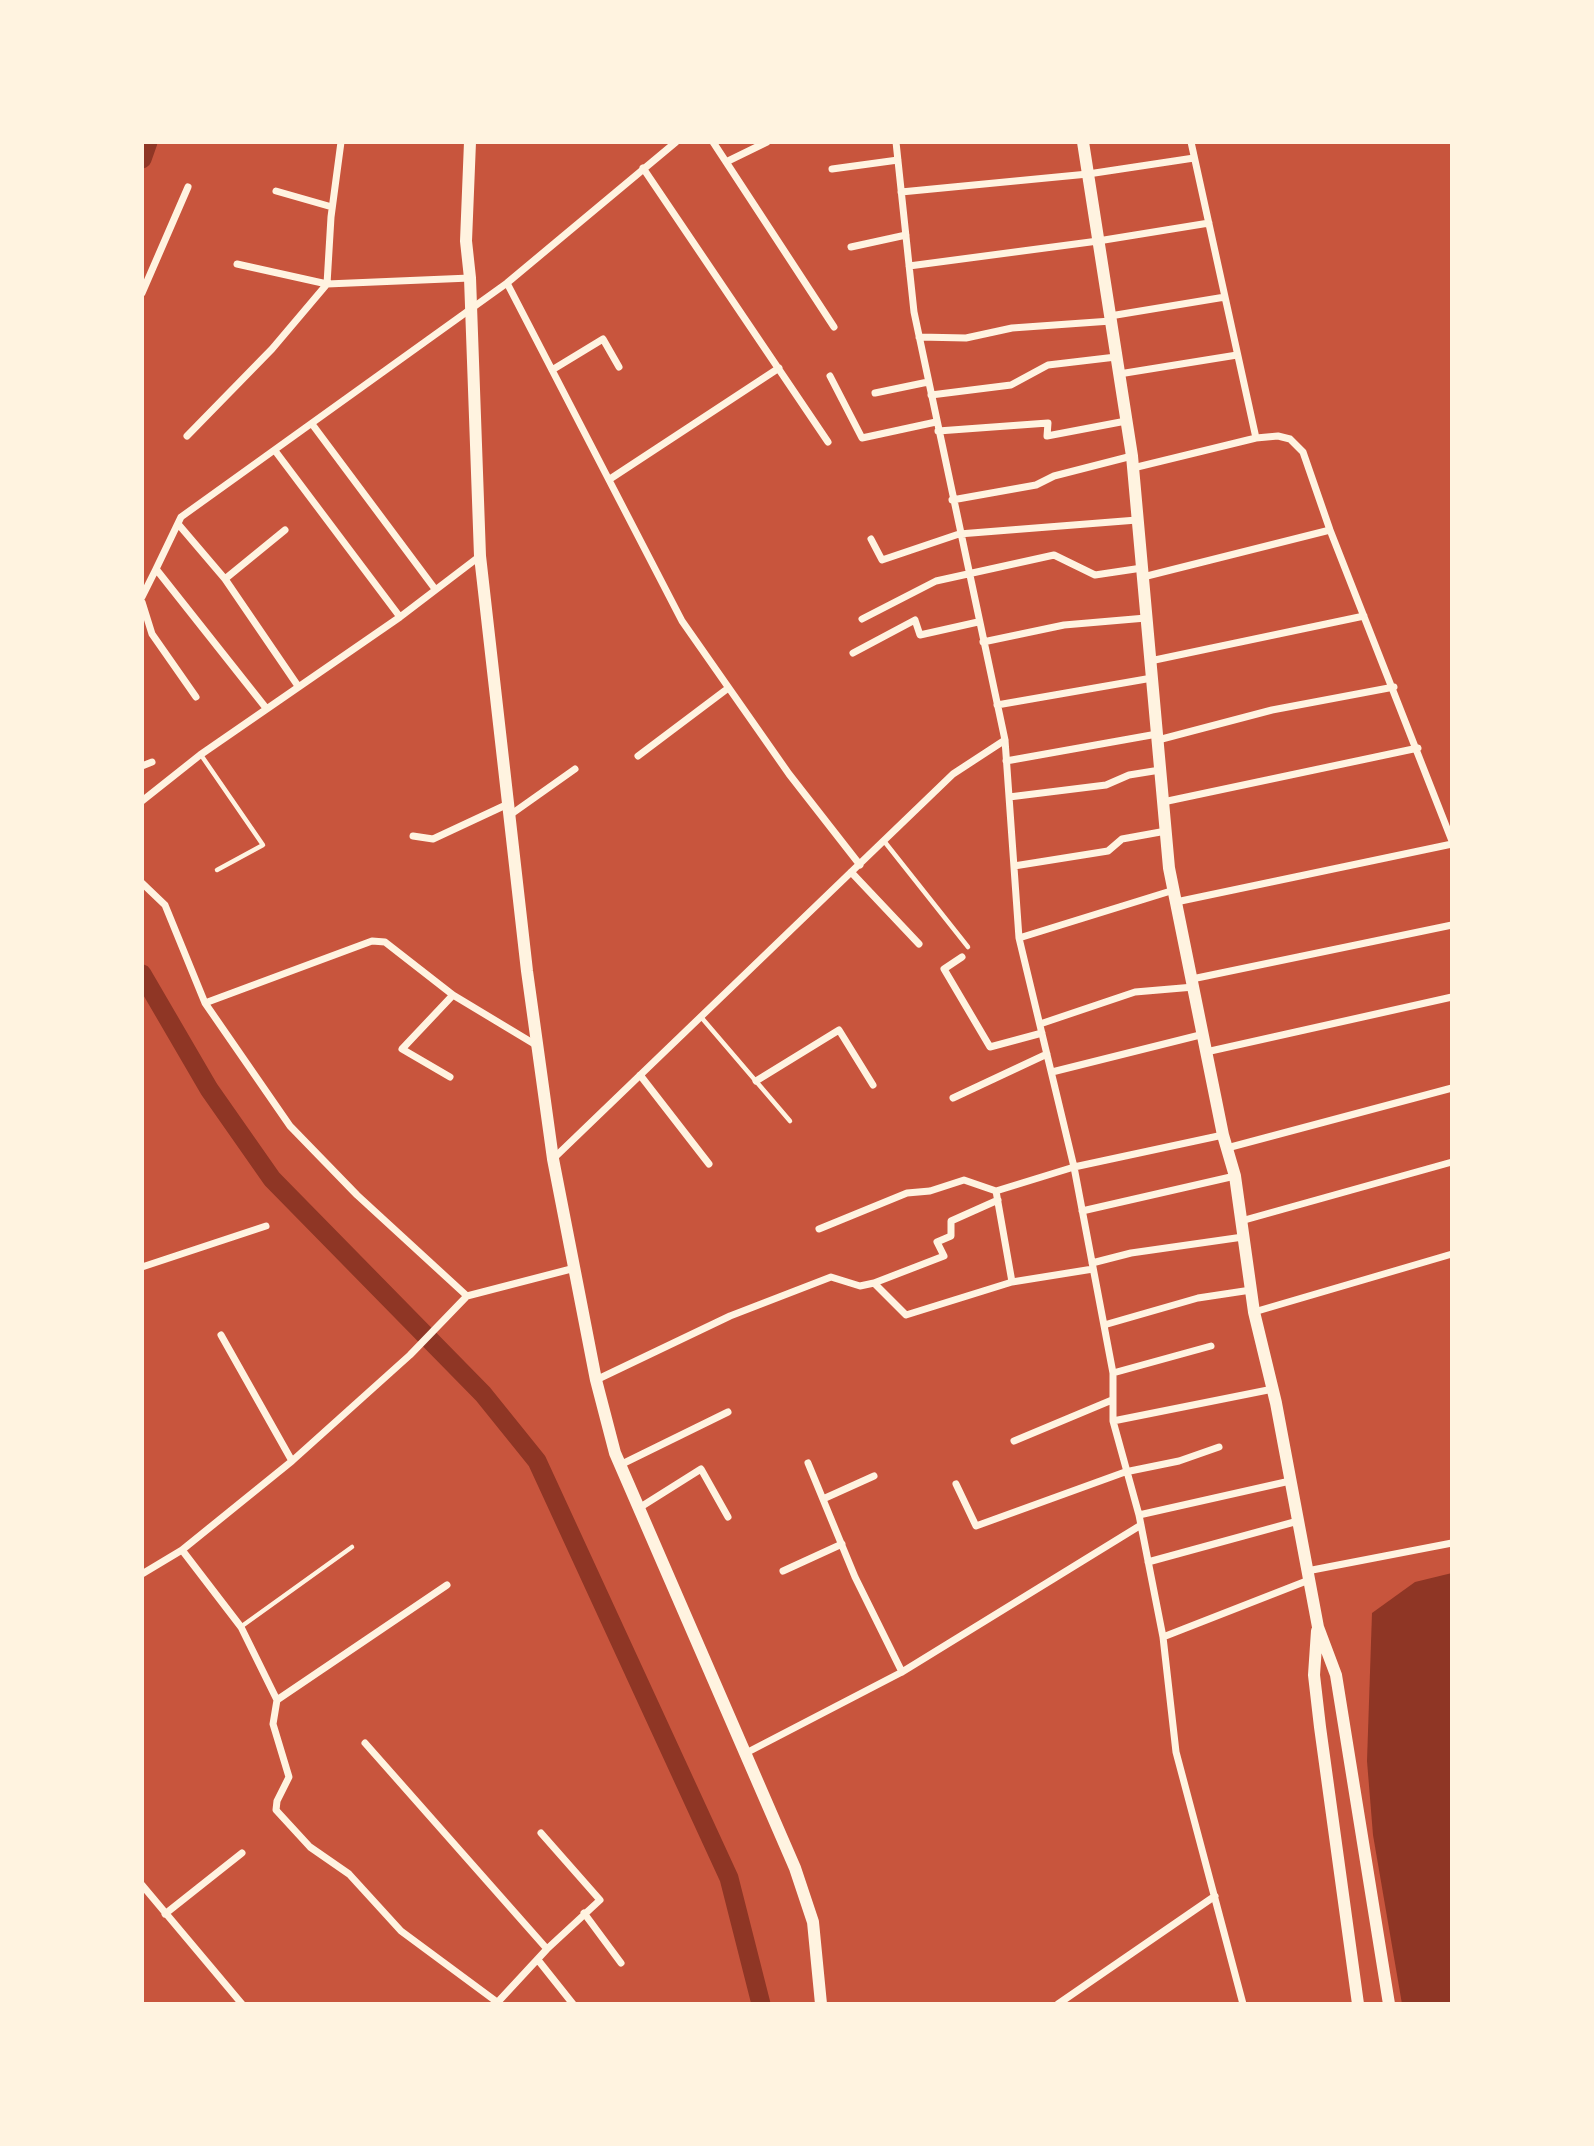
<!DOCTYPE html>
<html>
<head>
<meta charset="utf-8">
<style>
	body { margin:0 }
	#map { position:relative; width:1594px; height:2146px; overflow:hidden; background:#c8553d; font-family:"Work Sans",sans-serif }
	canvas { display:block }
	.frame { position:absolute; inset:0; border:144px solid #fff3e0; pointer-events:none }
</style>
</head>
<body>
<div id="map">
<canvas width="1594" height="2146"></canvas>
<div class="frame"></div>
</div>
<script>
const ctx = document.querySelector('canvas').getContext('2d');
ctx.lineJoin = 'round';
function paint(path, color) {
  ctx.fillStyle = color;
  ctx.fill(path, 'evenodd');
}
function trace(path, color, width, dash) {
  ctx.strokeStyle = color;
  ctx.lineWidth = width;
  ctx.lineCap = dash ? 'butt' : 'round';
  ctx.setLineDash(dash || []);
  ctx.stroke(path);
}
const water = new Path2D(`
	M1452 1573V2004H1402L1373 1835 1367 1761 1372 1613 1415 1582Z`);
const canal = new Path2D(`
	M142 159 148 142
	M142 974 209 1089 272 1179 483 1394 537 1461 729 1878 761 2004`);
const service = new Path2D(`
	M201 755 263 845 217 870
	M884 841 968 947
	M701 1017 790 1121
	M242 1626 352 1547`);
const minor = new Path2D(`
	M713 142 834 327
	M896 142 914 312 1005 740 1019 938 1074 1167 1113 1373V1421L1139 1515 1163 1637 1176 1752 1243 2004
	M1191 142 1256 438
	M726 162 767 142
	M643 168 828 442
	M832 169 898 160
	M276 191 332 207
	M901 192 1088 174 1194 158
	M851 247 906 235
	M237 264 327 284 470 278
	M909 266 1098 241 1209 223
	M507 283 682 621 789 774 860 865
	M142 293 188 187
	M1110 316 1225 297
	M919 337 966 338 1012 328 1111 321
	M552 370 603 339 619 367
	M1119 374 1237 355
	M830 376 862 438 936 422
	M875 393 928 382
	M931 395 1011 385 1048 365 1116 357
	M312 424 435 589
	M938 431 1048 423 1047 436 1126 421
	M187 436 272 349 327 284 331 217 341 142
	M276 452 400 617
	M1133 468 1256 438 1278 436 1290 439 1303 452 1330 530 1452 841
	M610 479 779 368
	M952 500 1036 485 1054 476 1132 456
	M179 525 225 579 298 686
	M871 539 882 560 959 534 1137 520
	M1143 577 1330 530
	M225 579 285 530
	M142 597 156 569
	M142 602 152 634 196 697
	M862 619 936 581 1054 555 1095 575 1142 568
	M983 642 1064 625 1146 618
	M853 653 915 620 920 635 978 622
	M1150 661 1364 616
	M997 705 1152 678
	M266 708 156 569 181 517 507 283 676 142
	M1158 740 1272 710 1394 687
	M638 756 727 689
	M1006 761 1157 734
	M142 766 152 762
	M1009 797 1106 785 1129 775 1160 770
	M142 801 200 755 400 617 480 556
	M1163 802 1418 748
	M510 815 575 769
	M413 836 433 839 508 804
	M1014 866 1108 851 1122 839 1166 831
	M851 872 919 944
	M142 883 165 905 205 1003 290 1126 357 1195 467 1296
	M1176 902 1452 844
	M1019 938 1174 890
	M962 957 944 969 990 1047 1042 1033
	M1192 979 1452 925
	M205 1003 372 941 385 942 453 995 536 1045
	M1040 1024 1135 992 1194 987
	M1206 1052 1452 997
	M1052 1072 1204 1034
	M640 1075 709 1164
	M450 1077 402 1049 453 995
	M756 1081 839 1030 873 1085
	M953 1098 1047 1054
	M1227 1148 1452 1088
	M553 1159 953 774 1005 740
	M996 1191 1074 1167 1223 1135
	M1082 1211 1235 1176
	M1241 1221 1452 1162
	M819 1229 907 1193 930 1191 964 1180 996 1191 1012 1282
	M1092 1263 1131 1253 1243 1237
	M142 1267 266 1226
	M874 1283 944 1256 937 1242 951 1236V1221L998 1200
	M1254 1312 1452 1254
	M1104 1325 1198 1298 1251 1290
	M221 1335 292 1461
	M1113 1373 1211 1346
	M596 1380 730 1316 831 1277 860 1286 874 1283 906 1315 1012 1282 1093 1269
	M1113 1421 1273 1389
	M1014 1441 1112 1400
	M808 1463 855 1577 902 1672
	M620 1465 728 1412
	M956 1484 976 1526 1125 1472 1179 1461 1219 1447
	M823 1499 874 1476
	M639 1508 701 1469 728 1517
	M1139 1515 1290 1481
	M182 1550 241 1627 277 1700 273 1724 289 1777 277 1801 276 1810 310 1847 349 1874 401 1931 497 2002
	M1148 1562 1298 1521
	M783 1571 842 1544
	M1307 1571 1452 1543
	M142 1574 182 1550 292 1461 410 1355 467 1296 575 1268
	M1163 1637 1309 1580
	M277 1700 447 1585
	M365 1743 547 1949
	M746 1753 902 1672 1141 1525
	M142 1885 242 2004
	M584 1913 621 1963
	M165 1914 242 1853
	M538 1960 573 2004
	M496 2004 547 1949 600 1900 541 1833
	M1058 2004 1215 1896`);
const tertiary = new Path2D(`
	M470 142 466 241 470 278 480 556 527 971 553 1159 596 1380 615 1453 795 1868 813 1922 821 2004
	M1083 142 1132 456 1169 868 1223 1135 1235 1176 1254 1312 1276 1403 1318 1627 1336 1675 1389 2004
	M1317 1631 1314 1675 1320 1727 1358 2004`);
paint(water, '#8f3625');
trace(canal, '#8f3625', 19);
trace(service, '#fff3e0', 4.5);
trace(minor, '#fff3e0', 7);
trace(tertiary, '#fff3e0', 12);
</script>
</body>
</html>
